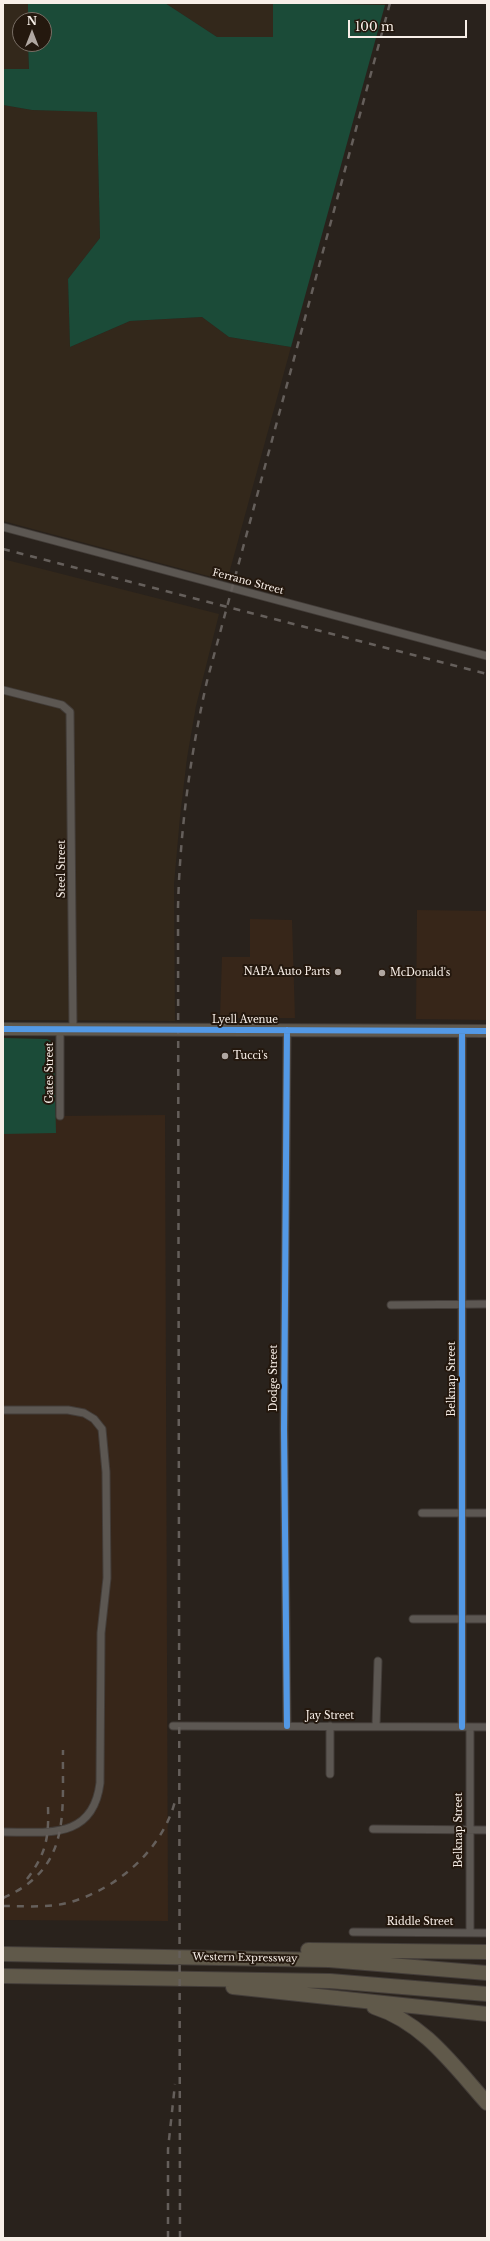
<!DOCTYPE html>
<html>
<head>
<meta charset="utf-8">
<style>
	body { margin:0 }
	#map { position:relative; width:490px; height:2241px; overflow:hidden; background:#29221c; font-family:"Libre Baskerville",serif }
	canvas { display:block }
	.frame { position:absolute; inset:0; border:4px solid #f8efe8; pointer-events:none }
	.north { position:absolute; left:12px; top:12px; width:40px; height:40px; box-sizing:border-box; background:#24180e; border:1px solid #796e65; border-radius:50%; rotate:0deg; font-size:11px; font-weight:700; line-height:16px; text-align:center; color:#f8efe8 }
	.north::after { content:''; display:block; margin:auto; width:14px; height:18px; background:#b0a7a1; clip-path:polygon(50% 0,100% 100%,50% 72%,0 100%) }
	.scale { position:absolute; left:348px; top:20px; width:119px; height:18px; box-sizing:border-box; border:2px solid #f8efe8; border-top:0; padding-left:5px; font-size:12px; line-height:14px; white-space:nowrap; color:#f8efe8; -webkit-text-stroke:3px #24180e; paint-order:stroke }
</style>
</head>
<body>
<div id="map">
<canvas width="490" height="2241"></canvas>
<div class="frame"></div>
<div class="north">N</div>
<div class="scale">100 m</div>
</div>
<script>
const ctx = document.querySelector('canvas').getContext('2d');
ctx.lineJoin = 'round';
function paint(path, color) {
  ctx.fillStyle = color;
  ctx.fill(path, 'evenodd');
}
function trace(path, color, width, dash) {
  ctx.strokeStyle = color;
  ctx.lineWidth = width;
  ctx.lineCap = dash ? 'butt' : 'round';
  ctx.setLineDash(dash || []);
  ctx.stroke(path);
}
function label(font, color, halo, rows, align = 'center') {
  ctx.font = font + ' "Libre Baskerville",serif';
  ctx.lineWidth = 4;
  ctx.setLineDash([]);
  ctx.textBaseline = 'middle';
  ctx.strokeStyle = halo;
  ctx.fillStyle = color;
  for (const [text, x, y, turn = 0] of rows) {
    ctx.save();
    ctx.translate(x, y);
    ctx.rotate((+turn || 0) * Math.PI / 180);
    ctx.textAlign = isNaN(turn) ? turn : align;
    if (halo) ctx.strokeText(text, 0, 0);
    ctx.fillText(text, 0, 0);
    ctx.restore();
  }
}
const built = new Path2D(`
	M417 910 487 911V1020L416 1019Z
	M250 919 292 920 295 1018H220L222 957H250Z
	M3 1038 47 1039 51 1041 54 1047 55 1116 165 1115 168 1921 3 1920Z`);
const industrial = new Path2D(`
	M3 3H28V20H20V44H28L29 69H3Z
	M165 3H385V5L273 3V37H217Z
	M3 105 32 110 97 111 100 238 68 279 70 347 130 321 202 317 229 337 291 347 227 581 3 521Z
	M3 559 219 614 196 706 187 758 180 817 174 884 175 1021 3 1020Z`);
const green = new Path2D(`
	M28 3H165L217 37H273V3L385 5 291 347 229 337 202 317 130 321 70 347 68 279 100 238 97 112 32 110 3 105V69H29L28 44H44V20H28Z
	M3 1038 47 1039 51 1041 54 1047 56 1133 3 1134Z`);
const minor = new Path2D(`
	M3 527 487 656
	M3 690 62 705 70 712 73 1029
	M60 1116V1029
	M391 1305 487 1304
	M3 1410H68L84 1413 94 1419 102 1429 106 1472 107 1578 101 1633 100 1783C93 1840 47 1832 3 1832
	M422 1513H487
	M413 1619H487
	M173 1726 487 1727
	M287 1726 284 1429 287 1030
	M330 1726V1774
	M376 1726 378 1661
	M462 1727V1031
	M470 1727V1933
	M373 1829 487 1830
	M353 1932 487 1933`);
const primary = new Path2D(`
	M3 1029 487 1031`);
const motorway = new Path2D(`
	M308 1950 487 1952
	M3 1954 329 1960 487 1973
	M3 1976 330 1981 487 1994
	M233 1987 487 2014
	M374 2007C424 2023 453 2065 487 2103`);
const rail = new Path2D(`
	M3 549 487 674
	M27 1879C46 1854 49 1838 48 1807
	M3 1898C72 1868 62 1813 63 1750
	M3 1906C24 1906 47 1908 67 1903 117 1890 165 1848 176 1797
	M168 2238V2149L175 2084
	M180 2238 178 907C180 831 190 756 207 681L390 3`);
const cycleway = new Path2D(`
	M3 1029 487 1031
	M287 1726 284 1429 287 1030
	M462 1727V1031`);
const markers = [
	[338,972,4,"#b0a7a1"],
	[382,973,4,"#b0a7a1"],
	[225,1056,4,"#b0a7a1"]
];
const streetNames = [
	["Ferrano Street",248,582,15],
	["Steel Street",62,869,-90],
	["Lyell Avenue",245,1020],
	["Gates Street",50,1073,-90],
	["Dodge Street",274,1378,-90],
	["Belknap Street",452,1379,-90],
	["Jay Street",330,1716],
	["Belknap Street",459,1830,-90],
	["Riddle Street",420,1922],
	["Western Expressway",245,1958,1]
];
const poiNames = [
	["NAPA Auto Parts",330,972,"right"],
	["McDonald's",390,973],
	["Tucci's",233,1056]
];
paint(built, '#372619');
paint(industrial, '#33281b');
paint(green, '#1b4b38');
trace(minor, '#433d39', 9);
trace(primary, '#433d39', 14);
trace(motorway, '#433d39', 16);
trace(minor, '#5c5752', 7);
trace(primary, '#5f584d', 12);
trace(motorway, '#60594a', 14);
trace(rail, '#655f5b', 2.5, [7, 7]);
trace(cycleway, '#5399e6', 6);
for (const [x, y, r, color] of markers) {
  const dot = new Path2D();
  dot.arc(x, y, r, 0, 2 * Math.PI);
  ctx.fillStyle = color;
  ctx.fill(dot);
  trace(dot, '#24180e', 1.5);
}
label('10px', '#f8efe8', '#24180e', streetNames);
label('10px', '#f8efe8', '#24180e', poiNames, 'left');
</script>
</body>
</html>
